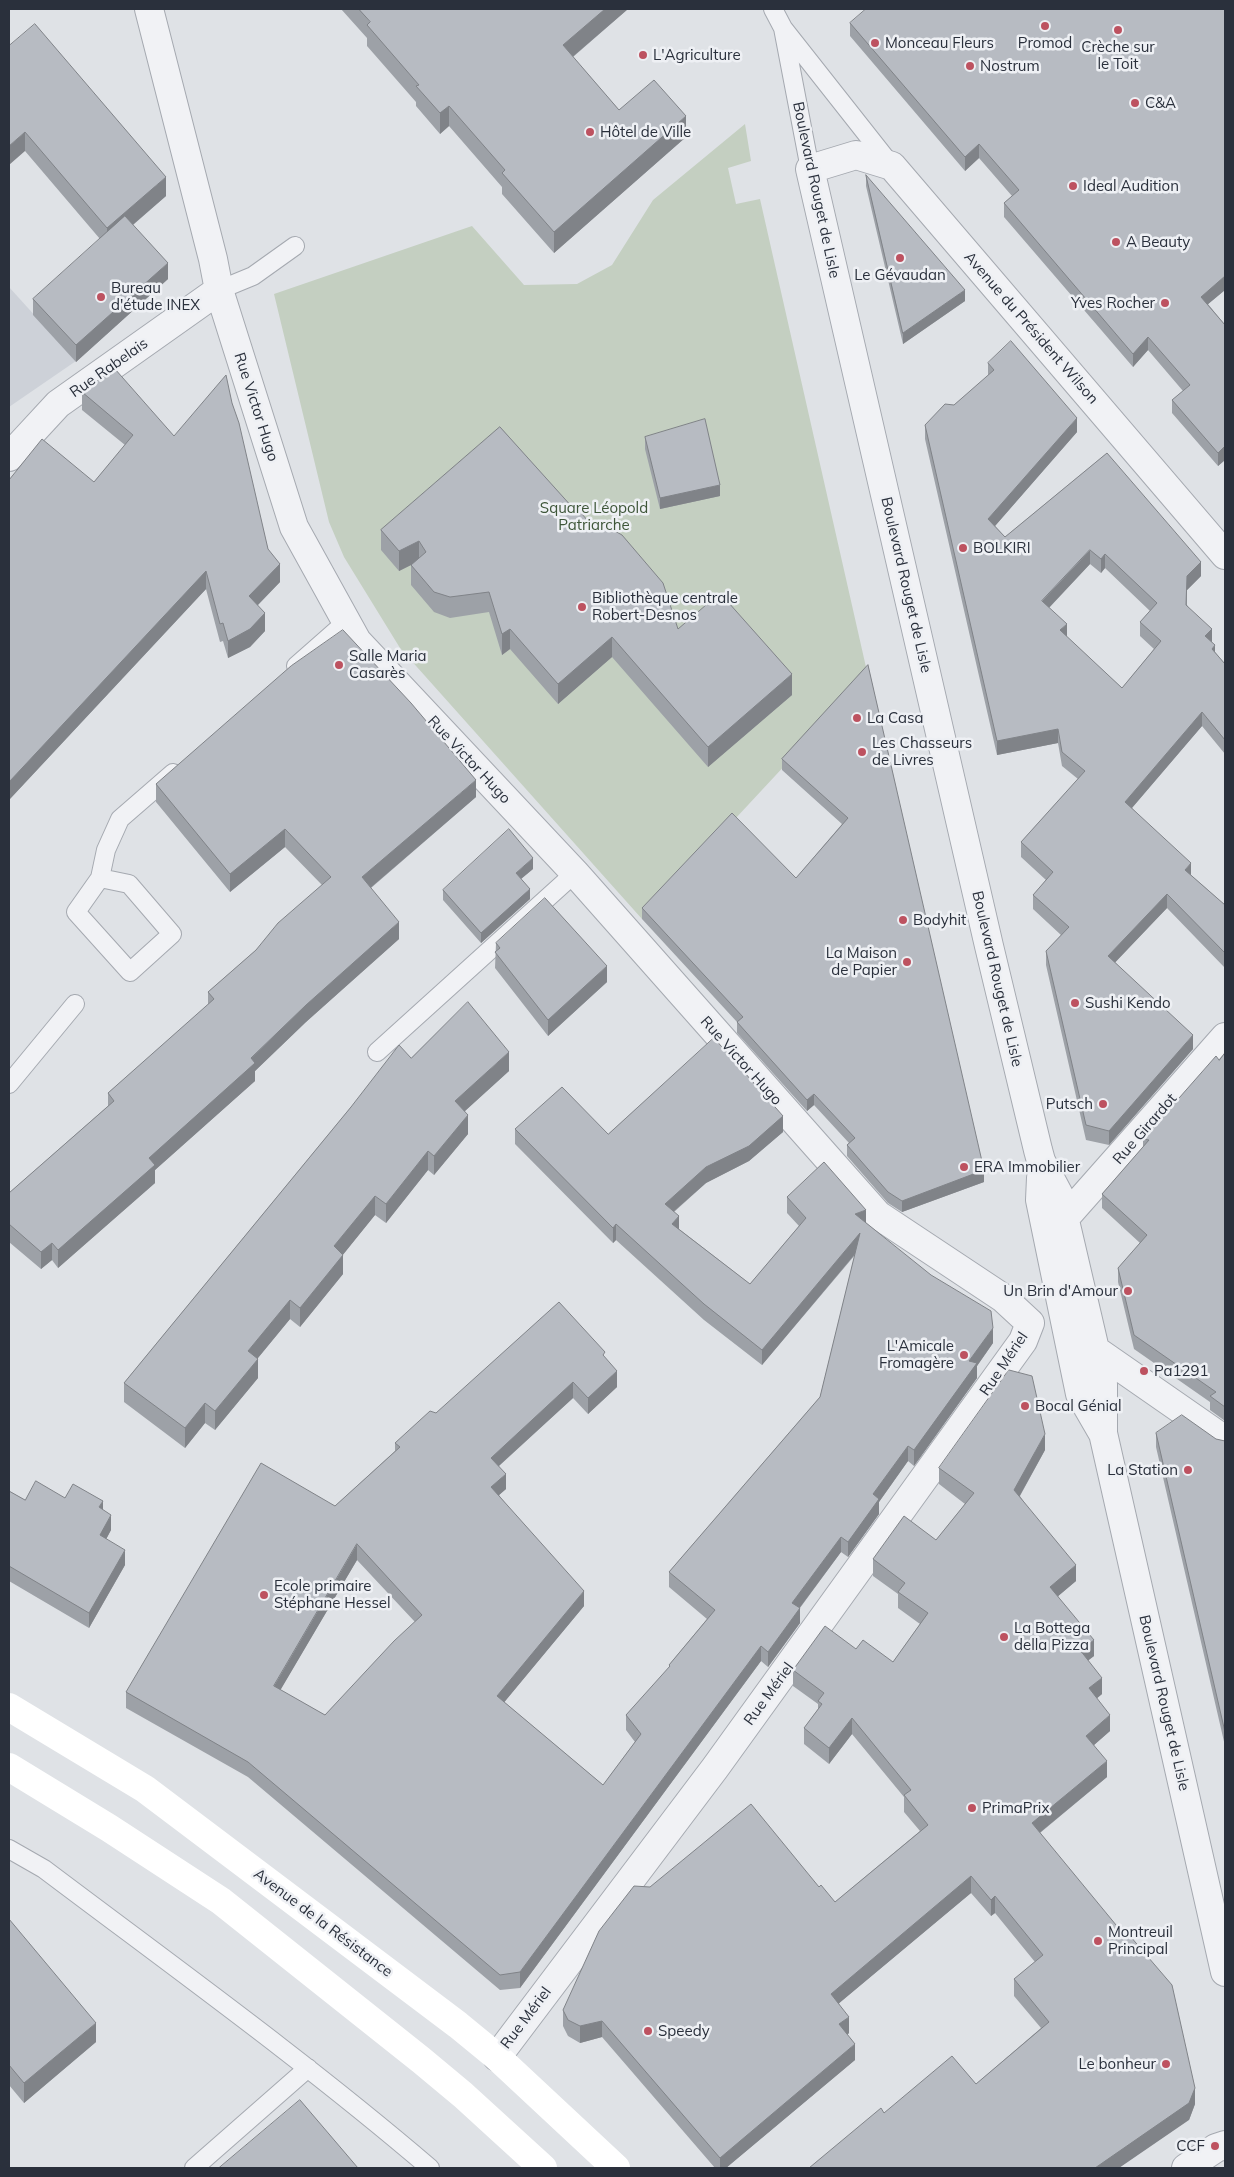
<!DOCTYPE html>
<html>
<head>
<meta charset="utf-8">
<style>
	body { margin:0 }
	#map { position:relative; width:1234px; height:2177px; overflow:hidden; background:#dfe2e6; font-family:Mulish,sans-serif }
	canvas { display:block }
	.frame { position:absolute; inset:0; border:10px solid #2a303c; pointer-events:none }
</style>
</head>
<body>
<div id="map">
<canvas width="1234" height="2177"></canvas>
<div class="frame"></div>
</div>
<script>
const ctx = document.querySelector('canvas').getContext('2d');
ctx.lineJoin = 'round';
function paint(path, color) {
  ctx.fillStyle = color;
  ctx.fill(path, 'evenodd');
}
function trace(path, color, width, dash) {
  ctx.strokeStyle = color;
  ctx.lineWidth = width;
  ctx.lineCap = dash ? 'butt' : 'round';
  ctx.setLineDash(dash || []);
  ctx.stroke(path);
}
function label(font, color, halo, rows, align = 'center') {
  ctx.font = font + ' Mulish,sans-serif';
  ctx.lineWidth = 5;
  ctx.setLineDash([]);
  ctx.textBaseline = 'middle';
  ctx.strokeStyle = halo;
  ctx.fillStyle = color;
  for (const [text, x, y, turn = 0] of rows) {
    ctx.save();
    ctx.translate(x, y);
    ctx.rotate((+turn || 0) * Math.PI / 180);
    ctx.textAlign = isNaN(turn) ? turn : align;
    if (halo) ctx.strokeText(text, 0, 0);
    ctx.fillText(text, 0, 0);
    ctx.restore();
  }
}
const built = new Path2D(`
	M9 287 76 361 9 407Z`);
const green = new Path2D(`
	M745 124 751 161 728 168 736 204 760 199 868 676 642 919 400 648 344 557 329 522 274 294 472 226 524 285 577 284 612 265 653 200Z`);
const service = new Path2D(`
	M773 9 783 28 810 169
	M783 28 891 165
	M219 290 253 276 295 246
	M296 666 346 622
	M100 878 129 884 172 934 130 972 76 912 100 878 106 850 120 819 173 773
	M377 1052 575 873
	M9 1084 75 1004
	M9 1849 44 1869C174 1967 306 2062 430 2168
	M194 2168 308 2068`);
const minor = new Path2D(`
	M149 9 213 259 219 290 294 527 357 641 575 873 878 1215 1003 1298 1030 1323
	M9 457 58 404 219 290
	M1225 555 892 166 856 155 810 169 989 946 1038 1150 1041 1161 1059 1195 1103 1384V1433L1225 1972
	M1041 1178 1040 1200 1080 1394 1102 1432
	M1064 1219 1225 1037
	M1094 1349 1225 1440
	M497 2057 715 1768 1023 1341 1030 1323
	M1186 2168 1216 2148 1225 2145`);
const secondary = new Path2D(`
	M9 1707 145 1789 458 2025 497 2057 616 2168
	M9 1767 109 1828 221 1901 421 2060 463 2095 543 2168`);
const wall = new Path2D(`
	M341 9H628L573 57 619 110 686 137 554 253 502 194V187L449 126 440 134 416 106V102L367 46V38Z
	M1225 9V290L1208 304 1225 325V460L1218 466 1172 413V400L1183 391 1148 350 1133 367 1004 217V203L1012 196 979 158 965 171 850 36V23Z
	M9 46 166 196 133 225 168 279 76 362 33 315V299L100 239 25 151Z
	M866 175 965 301 903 344 866 186Z
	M988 363 1077 432 995 526 1005 537 1107 453 1201 576 1187 590V605L1212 642 1215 652 1225 664V754L1202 726 1132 808 1191 875 1225 905V968L1167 908 1115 962 1193 1049 1109 1145 1086 1140 1046 965V951L1061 935 1033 909V895L1046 880 1021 857V842L1078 779 1062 766 1058 743 997 755 925 439V425L954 405 988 376ZM1090 564 1101 573 1105 568 1150 611 1140 622V636L1154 649 1122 688 1067 637 1049 608Z
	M82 392 174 436 232 403 268 549 280 582 258 605 265 631 250 647 228 658 223 641 220 642 206 589 9 800V480L94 482 125 445 82 410Z
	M500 427 678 629 792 695 708 767 612 657 558 704 510 649 502 655 489 612 450 618 434 612 411 585V565L399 571 381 550V530Z
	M645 437 720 496 660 509 645 449Z
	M868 665 984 1182 902 1212 888 1203 847 1156V1145L849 1143 814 1105 807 1111 737 1033V1022L642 919V908L796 878 842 824 782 770V759Z
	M156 784 476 797 371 888 399 939 306 1022 255 1071V1081L155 1170V1183L58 1268 52 1260 41 1269 9 1242V1193L108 1106V1093L208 1005V992L256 950 322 885 285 847 230 892 156 802Z
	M533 869 521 879 530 899 481 943 443 900V890Z
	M496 943 607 982 548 1036 495 968Z
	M1225 1053V1421L1210 1410V1402L1134 1349 1118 1282V1268L1140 1243 1102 1208V1194L1143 1147V1139Z
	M411 1058 509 1071 465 1111 468 1134 434 1175 428 1170 386 1223 375 1215 343 1254V1274L300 1327 290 1319 258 1358V1378L215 1430 205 1423 185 1448 124 1402V1383L351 1107Z
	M515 1129 608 1134 783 1132 749 1161 706 1183 674 1212 679 1229 750 1284 799 1226 787 1213V1197L866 1223 993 1343 977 1366V1378L914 1466 908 1461 879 1502V1514L848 1557 841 1552 800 1608V1623L768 1667 761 1661 520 1988 500 1990 248 1777 126 1708V1692L335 1506 395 1451V1443L436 1413 605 1358 617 1387 588 1414 573 1398 499 1466 506 1489 499 1495 584 1606 504 1702 603 1785 635 1742 626 1730V1715L669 1668V1665L707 1619 669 1587V1572L820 1397 855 1255 762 1365 704 1320 616 1240 613 1243 515 1144ZM357 1560 415 1622 325 1715 280 1690Z
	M1156 1433 1216 1439 1225 1441V1746L1156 1447Z
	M1045 1450 1020 1496 1076 1581 1058 1596 1094 1656 1088 1660 1102 1694 1097 1698 1110 1731 1094 1745 1107 1777 1040 1833 1195 2104 1189 2120 884 2113 976 2084 1041 2028 1014 1996V1979L1035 1962 995 1913 991 1916 971 1893 839 2003 849 2033 847 2035 855 2060 726 2168H715L602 2037 580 2043 568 2036 563 2026V2010L650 1887H819L835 1902 920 1831 904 1812V1797L852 1734 829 1764 804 1744V1728L818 1709V1704L793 1686V1670L856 1649 893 1662 920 1624 898 1608V1594L873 1576V1559L936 1540 965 1504 939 1484V1468Z
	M9 1491 25 1500 65 1498 103 1510 111 1530 106 1539 125 1565 89 1628 9 1581Z
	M9 1919 96 2042 24 2103 9 2085Z`);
const shadedWall = new Path2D(`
	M605 9H628L563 65V45Z
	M449 106V126L440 134V113Z
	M686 116V137L554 253V232Z
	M25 132V151L9 165V146Z
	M979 144V158L965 171V157Z
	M166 177V196L107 247V228Z
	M168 263V279L76 362V345Z
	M1225 276V290L1201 310V297Z
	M965 290V301L903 344V333Z
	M1148 337V350L1133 367V354Z
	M1077 418V432L988 534V519Z
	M1225 446V460L1218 466V453Z
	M720 485V496L660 509V498Z
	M419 541V561L399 571V551Z
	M1090 550V564L1042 615V601Z
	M1105 554V568L1101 573V559Z
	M1201 562V576L1187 590 1186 619 1187 576Z
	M280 564V582L249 614V596Z
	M206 571V589L9 800V782Z
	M265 613V631L250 647 228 658V641Z
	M1067 624V638L1060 630Z
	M510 629V649L502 655V634Z
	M1212 629V643L1205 636Z
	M612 637V657L558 704V684Z
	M1215 645V659L1212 649Z
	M792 674V695L708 767V747Z
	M1202 712V726L1125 816V802Z
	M1058 729V743L997 755V741Z
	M476 780V797L362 895V877Z
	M285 829V847L230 892V874Z
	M533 858V869L516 883V873Z
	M1191 863V878L1185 870Z
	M530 889V899L481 943V933Z
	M1167 894V908L1108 970V956Z
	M399 922V939L306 1022 255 1071V1081L155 1170V1183L58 1268V1250L149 1158 306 1005Z
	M607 966V982L548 1036V1020Z
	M1193 1035V1049L1109 1145V1131Z
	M509 1052V1071L455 1120V1101Z
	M814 1094V1105L807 1111V1100Z
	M468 1115V1134L434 1175V1156Z
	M783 1116V1132L749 1161 706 1183 665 1219V1204L706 1167Z
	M428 1151V1170L386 1223V1204Z
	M984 1170V1182L902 1212V1201Z
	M375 1196V1215L334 1266V1246Z
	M866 1210V1225L855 1214Z
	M679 1216V1232L672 1224Z
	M616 1224V1240L613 1243V1228Z
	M860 1233V1248L762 1365V1350Z
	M52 1243V1260L41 1269V1252Z
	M343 1255V1274L300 1327V1308Z
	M290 1300V1319L248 1370V1351Z
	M993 1328V1343L977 1366V1378L914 1466V1450L969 1361Z
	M258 1359V1378L215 1430V1411Z
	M617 1371V1387L588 1414V1398Z
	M573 1382V1398L491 1473V1458Z
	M205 1403V1423L185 1448V1428Z
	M1045 1434V1450L1014 1506V1490Z
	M908 1446V1461L879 1502V1514L848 1557V1542L873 1494Z
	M506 1474V1489L491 1502V1487Z
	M103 1501V1516L99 1507Z
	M111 1515V1530L100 1551V1535Z
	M841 1537V1552L792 1618V1603Z
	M357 1544V1560L274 1701V1686Z
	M125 1550V1565L89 1628V1613Z
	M1076 1565V1581L1050 1603V1587Z
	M584 1591V1606L497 1711V1696Z
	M800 1608V1623L768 1667V1652Z
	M1094 1640V1656L1080 1667V1650Z
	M761 1646V1661L520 1988V1972Z
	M1102 1678V1694L1089 1705V1688Z
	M1110 1715V1731L1086 1752V1736Z
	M852 1718V1734L829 1764V1748Z
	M1107 1761V1777L1032 1839V1823Z
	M971 1876V1893L831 2010V1994Z
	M995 1896V1913L991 1916V1900Z
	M849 2017V2033L839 2041V2024Z
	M602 2021V2037L580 2043V2026Z
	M96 2023V2042L24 2103V2083Z
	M855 2044V2060L726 2168H720V2158Z
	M1195 2088V2104L1189 2120 1119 2168H1095Z`);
const building = new Path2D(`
	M359 9H605L563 45 619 110 654 80 686 116 554 232 502 173 505 170 449 106 440 113 416 86 419 85 367 25 370 22Z
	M866 9H1225V276L1201 297 1225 325V446L1218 453 1172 400 1190 385 1148 337 1133 354 1004 203 1019 190 979 144 965 157 850 23Z
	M35 24 166 177 107 228 25 132 9 146V46Z
	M866 175 965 290 903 333Z
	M125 216 168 263 76 345 33 299Z
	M1011 341 1077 418 988 519 1005 537 1107 453 1201 562 1187 576 1186 605 1212 629 1205 636 1215 645 1212 649 1225 664V740L1202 712 1125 802 1191 863 1185 870 1225 905V953L1167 894 1108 956 1193 1035 1109 1131 1086 1125 1046 951 1069 927 1033 895 1053 872 1021 842 1085 771 1062 752 1058 729 997 741 925 425 945 404 954 405 994 370 988 363ZM1090 550 1101 559 1105 554 1157 603 1140 622 1161 641 1122 688 1060 630 1067 624 1042 601Z
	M115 369 174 436 226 375 232 403 239 423 268 549 280 564 249 596 265 613 250 629 228 641 223 623 220 624 206 571 9 782V480L42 439 94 482 133 435 82 392Z
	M705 419 720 485 660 498 645 437Z
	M500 427 573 508 575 506 595 529 613 530 622 535 663 583 678 629 720 593 792 674 708 747 612 637 558 684 510 629 502 634 489 592 450 597 434 592 411 565 426 552 419 541 399 551 381 530Z
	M343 630 411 703 476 780 362 877 399 922 306 1005 251 1058 255 1063 149 1158 155 1165 58 1250 52 1243 41 1252 9 1224V1193L114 1101 108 1093 214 999 208 992 256 950 278 923 331 877 285 829 230 874 156 784 291 666Z
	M868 665 984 1170 902 1201 888 1192 847 1145 855 1138 814 1094 807 1100 737 1022 743 1017 642 908 732 813 796 878 848 818 782 759Z
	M509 829 533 858 516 873 530 889 481 933 443 890Z
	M545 898 607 966 548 1020 495 952 500 948 496 943Z
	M468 1002 509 1052 455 1101 468 1115 434 1156 428 1151 386 1204 375 1196 334 1246 343 1255 300 1308 290 1300 248 1351 258 1359 215 1411 205 1403 185 1428 124 1383 351 1107 399 1045 411 1058Z
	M714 1038 783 1116 749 1146 706 1167 665 1204 679 1216 672 1224 750 1284 806 1218 787 1197 824 1162 866 1210 855 1214 931 1275 991 1311 993 1328 969 1361 977 1363 914 1450 908 1446 873 1494 879 1499 848 1542 841 1537 792 1603 800 1608 768 1652 761 1646 520 1972 500 1975 248 1762 126 1692 261 1463 335 1506 400 1447 395 1443 430 1411 436 1413 559 1302 605 1352 603 1355 617 1371 588 1398 573 1382 491 1458 506 1474 491 1487 584 1591 497 1696 603 1785 641 1734 626 1715 670 1666 669 1665 715 1610 669 1572 820 1397 860 1233 762 1350 704 1304 616 1224 613 1228 515 1129 562 1087 608 1134ZM357 1544 422 1615 394 1641 325 1715 274 1686Z
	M1225 1053V1407L1210 1396 1216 1392 1134 1335 1118 1268 1147 1235 1102 1194 1149 1140 1143 1139 1216 1056 1219 1060Z
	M1009 1370 1032 1376 1045 1434 1014 1490 1076 1565 1050 1587 1094 1640 1080 1650 1102 1678 1089 1688 1110 1715 1086 1736 1107 1761 1032 1823 1121 1931 1124 1929 1172 1985 1195 2088 1189 2103 1095 2168H809L881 2108 884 2113 952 2056 976 2084 1049 2022 1014 1979 1043 1955 995 1896 991 1900 971 1876 831 1994 849 2017 839 2024 855 2044 720 2158 602 2021 580 2026 568 2020 563 2010 599 1931 634 1886 650 1887 751 1804 819 1887 821 1885 835 1902 928 1825 904 1795 911 1790 852 1718 829 1748 804 1728 822 1704 818 1701 824 1693 793 1670 825 1626 856 1649 863 1640 893 1662 928 1613 898 1592 905 1583 873 1559 904 1516 936 1540 974 1493 939 1468Z
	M1182 1415 1216 1439 1225 1441V1732L1156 1433Z
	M36 1481 65 1498 73 1484 103 1501 99 1507 111 1515 100 1535 125 1550 89 1613 9 1566V1491L25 1500Z
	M9 1919 96 2023 24 2083 9 2065Z
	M300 2100 358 2168H219Z`);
const markers = [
	[1045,26,5,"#bd5260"],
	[1118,30,5,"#bd5260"],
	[875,43,5,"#bd5260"],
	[643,55,5,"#bd5260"],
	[970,66,5,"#bd5260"],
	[1135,103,5,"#bd5260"],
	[590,132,5,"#bd5260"],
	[1073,186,5,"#bd5260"],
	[1116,242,5,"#bd5260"],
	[900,258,5,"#bd5260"],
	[101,297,5,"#bd5260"],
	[1165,303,5,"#bd5260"],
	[963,548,5,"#bd5260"],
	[582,607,5,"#bd5260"],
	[339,665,5,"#bd5260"],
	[857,718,5,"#bd5260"],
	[862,752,5,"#bd5260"],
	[903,920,5,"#bd5260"],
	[907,962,5,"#bd5260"],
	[1075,1003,5,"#bd5260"],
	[1103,1104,5,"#bd5260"],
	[964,1167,5,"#bd5260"],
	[1128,1291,5,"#bd5260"],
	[964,1355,5,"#bd5260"],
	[1144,1371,5,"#bd5260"],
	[1025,1406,5,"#bd5260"],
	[1188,1470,5,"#bd5260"],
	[264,1595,5,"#bd5260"],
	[1004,1637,5,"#bd5260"],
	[972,1808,5,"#bd5260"],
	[1098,1941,5,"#bd5260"],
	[648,2031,5,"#bd5260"],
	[1166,2064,5,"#bd5260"],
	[1215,2146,5,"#bd5260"]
];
const poiNames = [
	["Monceau Fleurs",885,43],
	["Promod",1045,43,"center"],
	["Crèche sur",1118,47,"center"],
	["le Toit",1118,64,"center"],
	["L'Agriculture",653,55],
	["Nostrum",980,66],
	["C&A",1145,103],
	["Hôtel de Ville",600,132],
	["Ideal Audition",1083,186],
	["A Beauty",1126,242],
	["Le Gévaudan",900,275,"center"],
	["Bureau",111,288],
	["d'étude INEX",111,305],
	["Yves Rocher",1155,303,"right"],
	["BOLKIRI",973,548],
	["Bibliothèque centrale",592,598],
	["Robert-Desnos",592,615],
	["Salle Maria",349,656],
	["Casarès",349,673],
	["La Casa",867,718],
	["Les Chasseurs",872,743],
	["de Livres",872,760],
	["Bodyhit",913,920],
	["La Maison",897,953,"right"],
	["de Papier",897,970,"right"],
	["Sushi Kendo",1085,1003],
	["Putsch",1093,1104,"right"],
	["ERA Immobilier",974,1167],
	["Un Brin d'Amour",1118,1291,"right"],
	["L'Amicale",954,1346,"right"],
	["Fromagère",954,1363,"right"],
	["Pa1291",1154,1371],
	["Bocal Génial",1035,1406],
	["La Station",1178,1470,"right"],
	["Ecole primaire",274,1586],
	["Stéphane Hessel",274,1603],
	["La Bottega",1014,1628],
	["della Pizza",1014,1645],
	["PrimaPrix",982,1808],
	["Montreuil",1108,1932],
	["Principal",1108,1949],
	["Speedy",658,2031],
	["Le bonheur",1156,2064,"right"],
	["CCF",1205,2146,"right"]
];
const streetNames = [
	["Boulevard Rouget de Lisle",816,190,78],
	["Avenue du Président Wilson",1031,328,49],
	["Rue Rabelais",109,368,-35],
	["Rue Victor Hugo",256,407,72],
	["Boulevard Rouget de Lisle",906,585,77],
	["Rue Victor Hugo",469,760,47],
	["Boulevard Rouget de Lisle",997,979,77],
	["Rue Victor Hugo",741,1061,48],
	["Rue Girardot",1145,1129,-49],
	["Rue Mériel",1004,1364,-56],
	["Rue Mériel",769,1694,-54],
	["Boulevard Rouget de Lisle",1164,1703,77],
	["Avenue de la Résistance",323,1923,37],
	["Rue Mériel",526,2018,-53]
];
const parkNames = [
	["Square Léopold",594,508],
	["Patriarche",594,525]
];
paint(built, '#cdd1d8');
paint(green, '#c4cfc1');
trace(service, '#a5a9b0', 20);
trace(minor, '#a5a9b0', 30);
trace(service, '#f1f2f5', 18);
trace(minor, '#f1f2f5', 28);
trace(secondary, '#fff', 28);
paint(wall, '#9da1a7');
paint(shadedWall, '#808388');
paint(building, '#b7bbc2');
trace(building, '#808388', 1);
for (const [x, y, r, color] of markers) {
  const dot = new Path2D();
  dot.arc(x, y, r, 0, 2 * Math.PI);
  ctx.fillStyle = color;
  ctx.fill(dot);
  trace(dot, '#eef0f4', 2);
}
label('15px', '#2a303c', '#eef0f4', poiNames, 'left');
label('15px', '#2a303c', '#eef0f4', streetNames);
label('15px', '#3e5639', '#eef0f4', parkNames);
</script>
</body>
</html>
